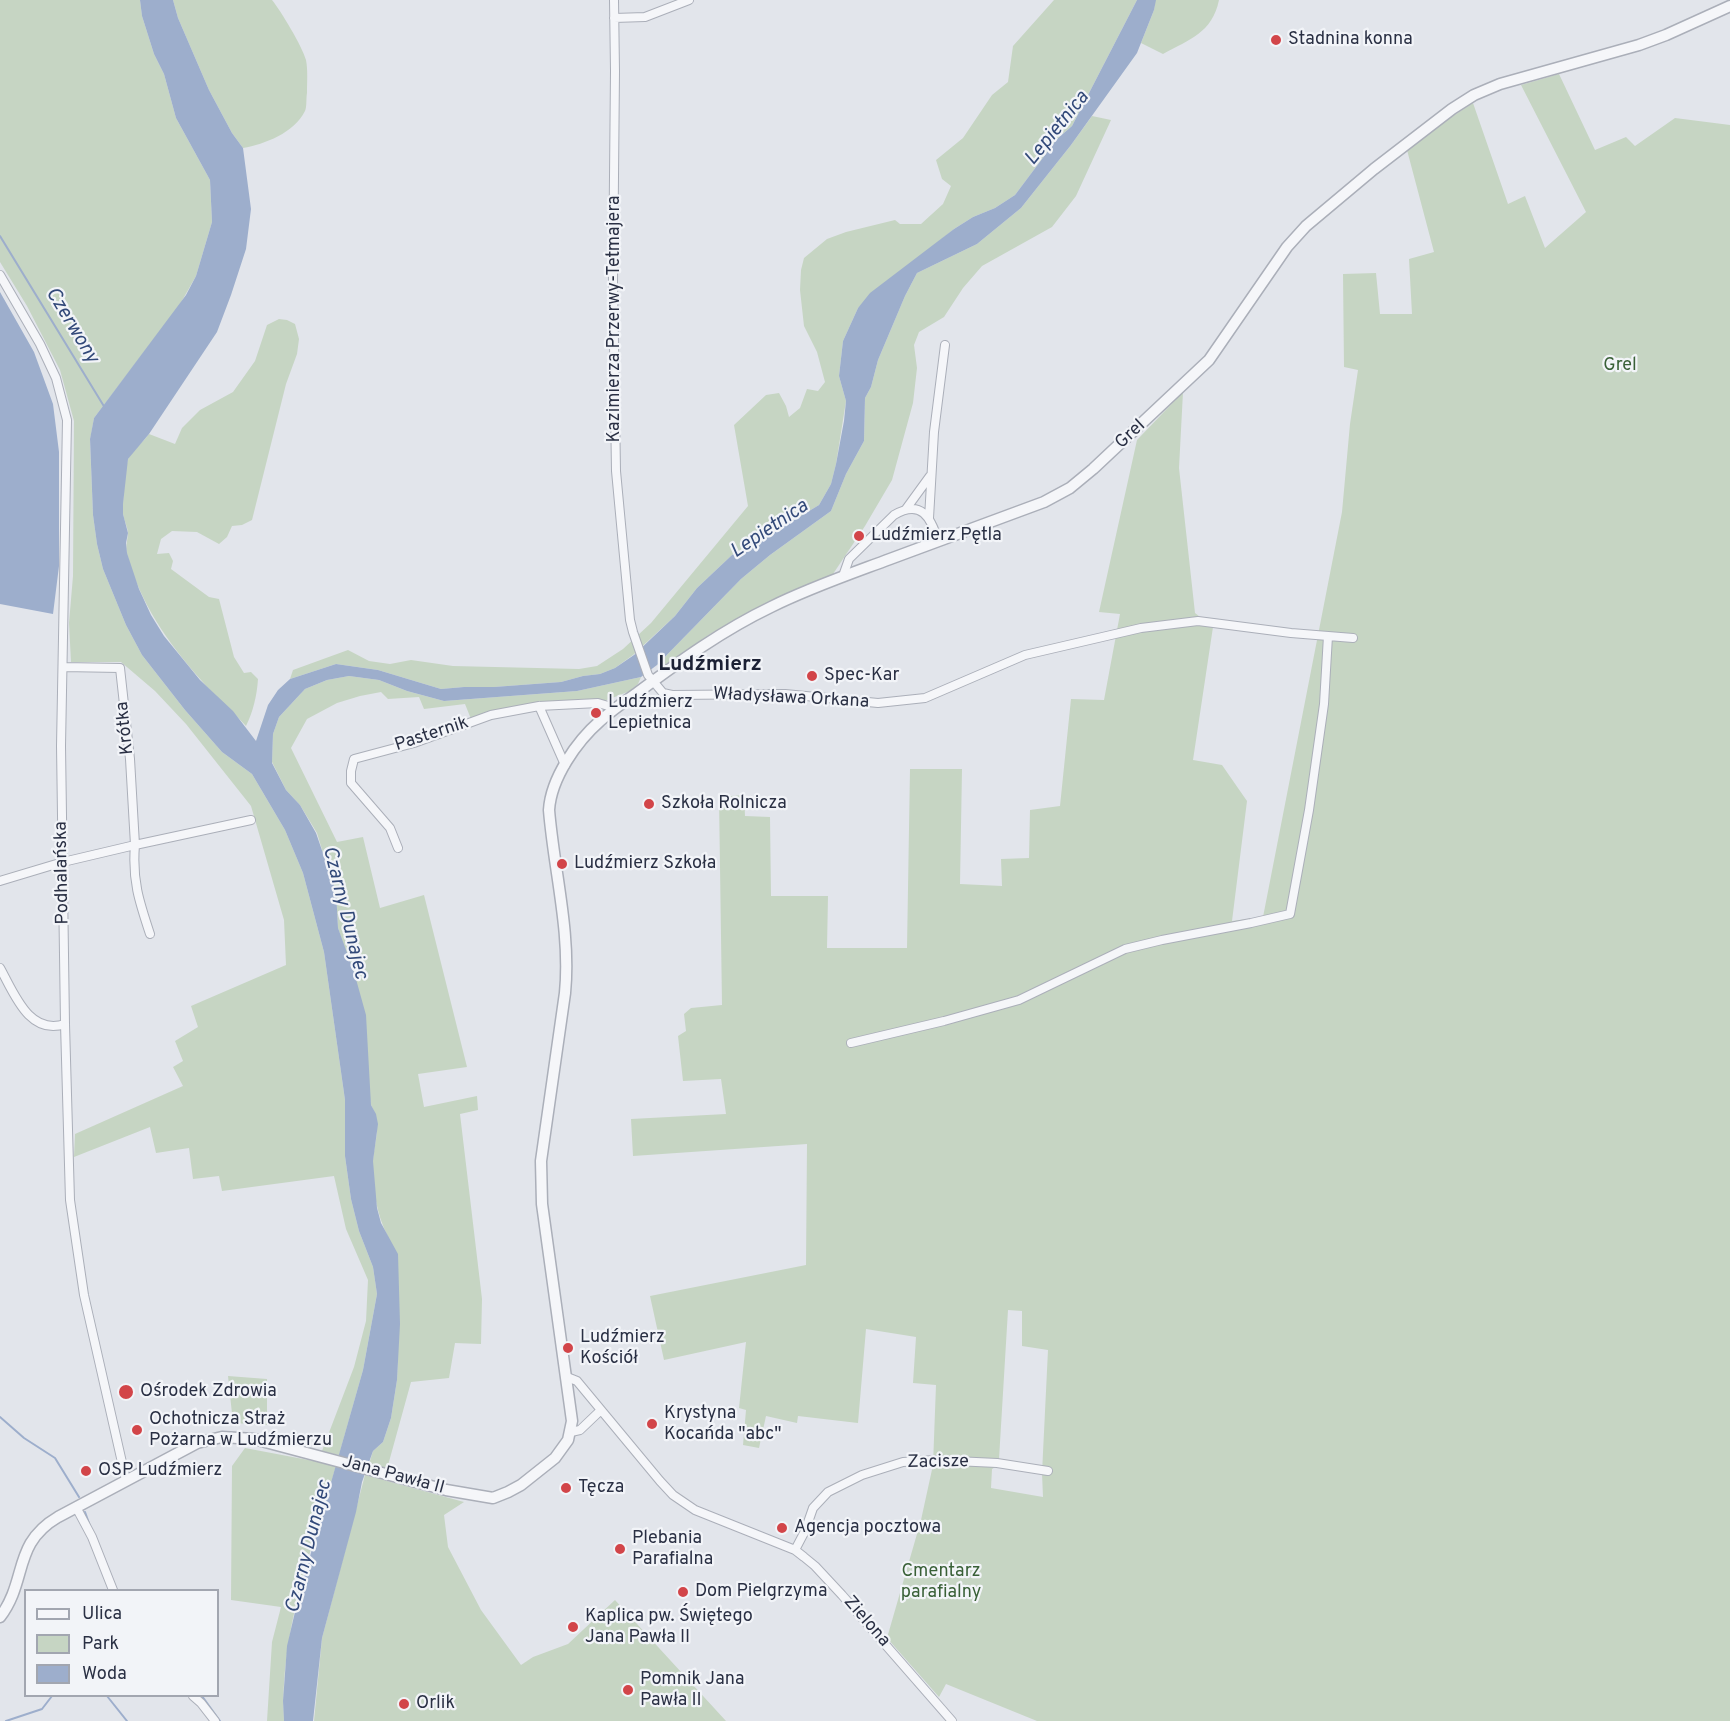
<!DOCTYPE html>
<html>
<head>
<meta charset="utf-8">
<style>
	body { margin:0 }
	#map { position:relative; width:1730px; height:1721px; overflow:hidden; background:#e2e5eb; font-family:Overpass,sans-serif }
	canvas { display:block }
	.legend { position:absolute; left:24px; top:1589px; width:195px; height:108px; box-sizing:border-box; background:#f2f4f8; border:2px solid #a2a6b0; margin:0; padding:8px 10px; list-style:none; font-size:18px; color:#2a3044 }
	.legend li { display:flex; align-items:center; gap:12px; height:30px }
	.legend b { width:30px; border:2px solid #a2a6b0 }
</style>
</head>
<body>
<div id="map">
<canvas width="1730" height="1721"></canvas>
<ul class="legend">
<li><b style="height:8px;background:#f5f6f9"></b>Ulica</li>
<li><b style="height:16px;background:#c6d5c3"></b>Park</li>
<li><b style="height:16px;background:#9daecc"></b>Woda</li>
</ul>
</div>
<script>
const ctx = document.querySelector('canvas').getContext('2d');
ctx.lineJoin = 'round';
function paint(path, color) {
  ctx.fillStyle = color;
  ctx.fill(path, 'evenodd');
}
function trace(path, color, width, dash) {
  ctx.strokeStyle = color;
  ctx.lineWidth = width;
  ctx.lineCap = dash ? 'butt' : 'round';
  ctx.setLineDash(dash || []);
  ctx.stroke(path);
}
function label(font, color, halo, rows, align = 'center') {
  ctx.font = font + ' Overpass,sans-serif';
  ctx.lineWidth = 4.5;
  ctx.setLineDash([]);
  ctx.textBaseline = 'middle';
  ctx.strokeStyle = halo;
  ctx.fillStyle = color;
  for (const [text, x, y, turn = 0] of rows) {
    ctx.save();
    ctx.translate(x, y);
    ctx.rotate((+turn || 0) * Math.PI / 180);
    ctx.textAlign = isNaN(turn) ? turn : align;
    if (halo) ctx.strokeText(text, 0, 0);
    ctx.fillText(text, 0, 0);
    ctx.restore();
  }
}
const green = new Path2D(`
	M0 0H140L142 16 154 54 164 74 176 118 210 180 212 222 196 276 179 306 94 418 90 440 93 515 97 544 103 569 126 625 142 655 185 710 222 752 252 774 285 830 303 873 324 952 345 1100V1156L351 1199 359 1231 373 1267 377 1294 363 1370 339 1455 322 1451 354 1367 366 1321 368 1280 346 1229 334 1176 222 1191 219 1176 193 1179 189 1148 156 1153 150 1127 74 1157 75 1134 183 1086 173 1067 183 1061 175 1041 198 1027 191 1006 286 965 284 920 251 806 186 724 155 691 121 662H71L69 623 73 576 74 421 60 370 27 306 0 262Z
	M173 0H272C281 11 302 46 306 60 308 70 307 83 307 93 306 98 307 107 305 111 294 133 265 144 243 148L232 133 209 90 178 18Z
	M1054 0H1137L1072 126 1057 139 1015 195 995 208 973 217 954 229 858 308 843 341 839 376 846 401 836 464 831 484 819 505 753 545 732 555 697 588 675 616 633 655 615 668 600 674 583 676 561 682 494 687H464L441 689 378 670 336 664 290 679 293 670 348 650 369 661 390 664 411 660 453 666 579 669 597 666 623 649 651 623 748 506 734 425 766 395 779 393 786 406 789 417 800 408 807 389 818 391 825 382 817 352 804 326 800 290 801 270 804 258 827 239 846 232 895 220 900 224H921L943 204 951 186 942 179 936 160 963 138 992 95 1008 82 1013 46Z
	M1155 0H1219C1212 33 1190 39 1163 54L1141 43 1154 10Z
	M1559 74 1595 150 1626 137 1635 146 1675 118 1730 125V1721H1037L946 1684 939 1697 887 1638 921 1520 933 1465 936 1385 913 1383 916 1337 866 1329 858 1423 798 1416 797 1423 766 1416 759 1448 743 1445 746 1410 739 1408 746 1342 664 1360 650 1296 806 1265 807 1144 633 1156 631 1119 726 1114 721 1079 683 1081 678 1036 686 1031 684 1014 691 1008 722 1005 719 797 744 795 745 816 770 817 771 896H828L827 948H907L910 769H962L960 884 1002 886 1001 859 1029 858 1030 810 1060 806 1071 699 1104 700 1120 614 1099 612 1137 440 1183 392 1179 468 1195 613 1213 627 1193 760 1222 765 1247 801 1232 921 1263 917 1342 512 1350 424 1358 370 1344 367 1343 274 1376 273 1380 314H1412L1409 259 1434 252 1407 150 1442 123 1473 103 1508 204 1525 196 1545 248 1586 212 1521 85ZM1008 1310 1022 1311V1346L1048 1350 1042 1473 1043 1497 991 1488 992 1469 997 1466 999 1459Z
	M1092 116 1111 120 1076 196 1052 227 982 266 963 288 944 317 919 332 914 345 917 368 913 403 892 480 865 526 833 574 764 604 710 634 668 663 661 666 657 665 741 579 770 555 831 511 846 474 864 441 865 398 871 387 878 360 905 296 917 273 977 244 1021 208 1071 145Z
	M279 319 287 320 295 324 299 339 297 354 286 384 252 520 242 525 232 526 227 537 219 544 197 532 172 531 161 539 157 554 169 553 173 561 171 569 209 597 219 599 234 657 244 673 251 672 258 679C257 695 253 712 246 726 232 710 215 697 201 680 168 643 140 603 127 554 125 546 128 539 128 532 127 526 124 520 123 514 122 507 126 464 128 459 131 452 144 441 149 434L175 444 182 428 200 410 233 392 255 361 267 325Z
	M349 676 379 680 407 691 444 701 577 691 641 677 638 684 630 691 607 700 549 702 471 719 465 704 424 709 419 697 388 699 381 692 360 696 337 703 307 719 291 748 337 842 363 837 380 908 424 895 467 1067 418 1074 424 1107 477 1096 478 1110 460 1114 482 1299 481 1344 455 1343 449 1378 411 1382 387 1469 369 1464 373 1451 383 1442 391 1418 397 1380 398 1354 388 1237C376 1213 372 1186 373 1160 375 1139 382 1125 371 1105L345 950 338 928 336 896 317 833 300 805 286 790 272 762 273 734 279 717 305 689 327 680Z
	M228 1376 267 1379V1425L233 1423Z
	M245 1448 319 1462 336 1466C312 1549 279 1634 284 1721H267L272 1642 281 1607 231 1600 232 1466Z
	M365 1475 464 1502 444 1515 448 1547 481 1610 521 1665 533 1657 568 1644 615 1600 726 1721H314L322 1638Z`);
const water = new Path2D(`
	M140 0H173L178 18 209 90 232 133 243 148 251 209 246 249 231 295 217 332 149 434 128 459 123 504V514L128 533 126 543 127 553 139 589 151 615 164 636 200 680 233 711 256 741 268 705 278 690 290 679 336 664 378 670 441 689 464 687H494L561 682 583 676 600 674 615 668 634 655 675 616 697 588 732 555 753 545 819 505 831 484 836 464 844 421 846 401 839 376 843 341 858 308 870 293 954 229 973 217 995 208 1015 195 1057 139 1072 126 1137 0H1156L1154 10 1137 53 1071 145 1021 208 977 244 917 273 905 296 878 360 871 387 865 398 864 441 846 474 831 511 770 555 741 579 657 665 641 677 577 691 444 701 407 691 379 680 349 676 327 680 305 689 279 717 273 734 272 763 286 790 300 805 316 833 336 891 338 928 354 972 366 1015 371 1105 376 1114 378 1124 373 1161 377 1208 381 1223 398 1254 400 1324 397 1380 391 1418 383 1442 373 1451 362 1482 356 1512 322 1638 313 1721H284L283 1701 287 1646 299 1595 363 1370 377 1294 373 1267 359 1231 351 1199 345 1156V1100L324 952 303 873 285 830 252 774 222 752 185 710 142 655 126 625 103 569 97 544 93 515 90 439 94 418 186 295 196 276 212 222 210 180 176 118 164 74 154 54 142 16Z
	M0 292 34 352 53 404 59 452V566L53 614 0 604Z`);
const stream = new Path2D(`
	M0 236 105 408
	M0 1417 24 1438 55 1458 79 1497
	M85 1512 90 1526
	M107 1696 127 1721
	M202 1696 220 1721
	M6 1721 42 1709 52 1696`);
const minor = new Path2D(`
	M614 0 615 71 613 282 616 471 630 620 633 632 648 675 663 693 672 695 785 694 878 703 925 698 1025 655 1141 628 1198 621 1291 633 1353 638
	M614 18 645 17 689 0
	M0 275 40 344 56 378 67 420 61 746 65 1024 70 1200 84 1295 126 1480
	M906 509 930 476
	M929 518 934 432 945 345
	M843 576 849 559 894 515C921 499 931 517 938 541
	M539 706 565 765
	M398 848 390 828 351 783V771L354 759 414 743 491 715 539 706 598 703 615 708
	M0 881 63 862 135 845 130 759 120 668 63 667
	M150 934C139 901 132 880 135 845L251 820
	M0 968C14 993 29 1036 65 1024
	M851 1043 944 1021 1019 1000 1125 949 1162 940 1251 923 1290 914 1309 810 1324 704 1328 636
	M567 1377 577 1381 660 1481 673 1495 695 1510 795 1550 804 1557 815 1566 842 1595 952 1721
	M571 1432 580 1430 601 1410
	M76 1507 92 1537 113 1590
	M795 1550 805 1531 813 1508 828 1492 862 1475 903 1462 934 1460 997 1463 1048 1471
	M193 1696 201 1703 215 1721`);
const tertiary = new Path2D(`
	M0 1617C28 1580 12 1544 58 1517L197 1443 222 1437 254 1439 446 1490 493 1498 508 1492 521 1485 555 1458 568 1440 572 1421 542 1204 541 1161 565 993C571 932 554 871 549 810 551 778 577 741 600 721 612 710 624 702 637 693 680 661 723 630 771 607 809 588 850 574 890 559 941 540 992 521 1044 502L1070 488 1093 469 1209 360 1287 247 1306 226 1374 169 1452 109 1474 95 1500 84 1639 45 1666 35 1730 6`);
const markers = [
	[1276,40,6,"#d24549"],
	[859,536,6,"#d24549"],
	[812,676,6,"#d24549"],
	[596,713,6,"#d24549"],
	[649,804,6,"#d24549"],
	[562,864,6,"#d24549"],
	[568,1348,6,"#d24549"],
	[126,1392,8,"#d24549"],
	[652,1424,6,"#d24549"],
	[137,1430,6,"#d24549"],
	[86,1471,6,"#d24549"],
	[566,1488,6,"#d24549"],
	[782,1528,6,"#d24549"],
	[620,1549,6,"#d24549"],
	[683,1592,6,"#d24549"],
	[573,1627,6,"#d24549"],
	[628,1690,6,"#d24549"],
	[404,1704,6,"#d24549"]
];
const poiNames = [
	["Stadnina konna",1288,40],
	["Ludźmierz Pętla",871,536],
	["Spec-Kar",824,676],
	["Ludźmierz",608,703],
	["Lepietnica",608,724],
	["Szkoła Rolnicza",661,804],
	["Ludźmierz Szkoła",574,864],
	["Ludźmierz",580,1338],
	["Kościół",580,1359],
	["Ośrodek Zdrowia",140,1392],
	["Krystyna",664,1414],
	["Kocańda \"abc\"",664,1435],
	["Ochotnicza Straż",149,1420],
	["Pożarna w Ludźmierzu",149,1441],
	["OSP Ludźmierz",98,1471],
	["Tęcza",578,1488],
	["Agencja pocztowa",794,1528],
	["Plebania",632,1539],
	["Parafialna",632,1560],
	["Dom Pielgrzyma",695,1592],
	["Kaplica pw. Świętego",585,1617],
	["Jana Pawła II",585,1638],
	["Pomnik Jana",640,1680],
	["Pawła II",640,1701],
	["Orlik",416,1704]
];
const streetNames = [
	["Kazimierza Przerwy-Tetmajera",615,319,-90],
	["Grel",1131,435,-43],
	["Władysława Orkana",791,699,3],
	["Krótka",126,728,-96],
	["Pasternik",432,735,-18],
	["Podhalańska",63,873,-91],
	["Zacisze",938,1463,-1],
	["Jana Pawła II",393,1476,15],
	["Zielona",866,1622,49]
];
const parkNames = [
	["Grel",1620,366],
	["Cmentarz",941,1572],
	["parafialny",941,1593]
];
const waterNames = [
	["Lepietnica",1058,129,-51],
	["Czerwony",71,326,59],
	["Lepietnica",770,530,-34],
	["Czarny Dunajec",344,913,76],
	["Czarny Dunajec",310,1547,-76]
];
const quarterNames = [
	["Ludźmierz",710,666]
];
paint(green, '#c6d5c3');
paint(water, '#9daecc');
trace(stream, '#9daecc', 2);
trace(minor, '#abafb9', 10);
trace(tertiary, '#abafb9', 13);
trace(minor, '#f5f6f9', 8);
trace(tertiary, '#f5f6f9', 10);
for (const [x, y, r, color] of markers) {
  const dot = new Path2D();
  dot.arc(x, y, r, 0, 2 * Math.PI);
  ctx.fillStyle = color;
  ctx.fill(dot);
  trace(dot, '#f2f4f8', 2);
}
label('18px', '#2a3044', '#f2f4f8', poiNames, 'left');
label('18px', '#2a3044', '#f2f4f8', streetNames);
label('18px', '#396037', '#f2f4f8', parkNames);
label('italic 20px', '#324979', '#f2f4f8', waterNames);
label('bold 21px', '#1c2135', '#f2f4f8', quarterNames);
</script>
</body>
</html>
